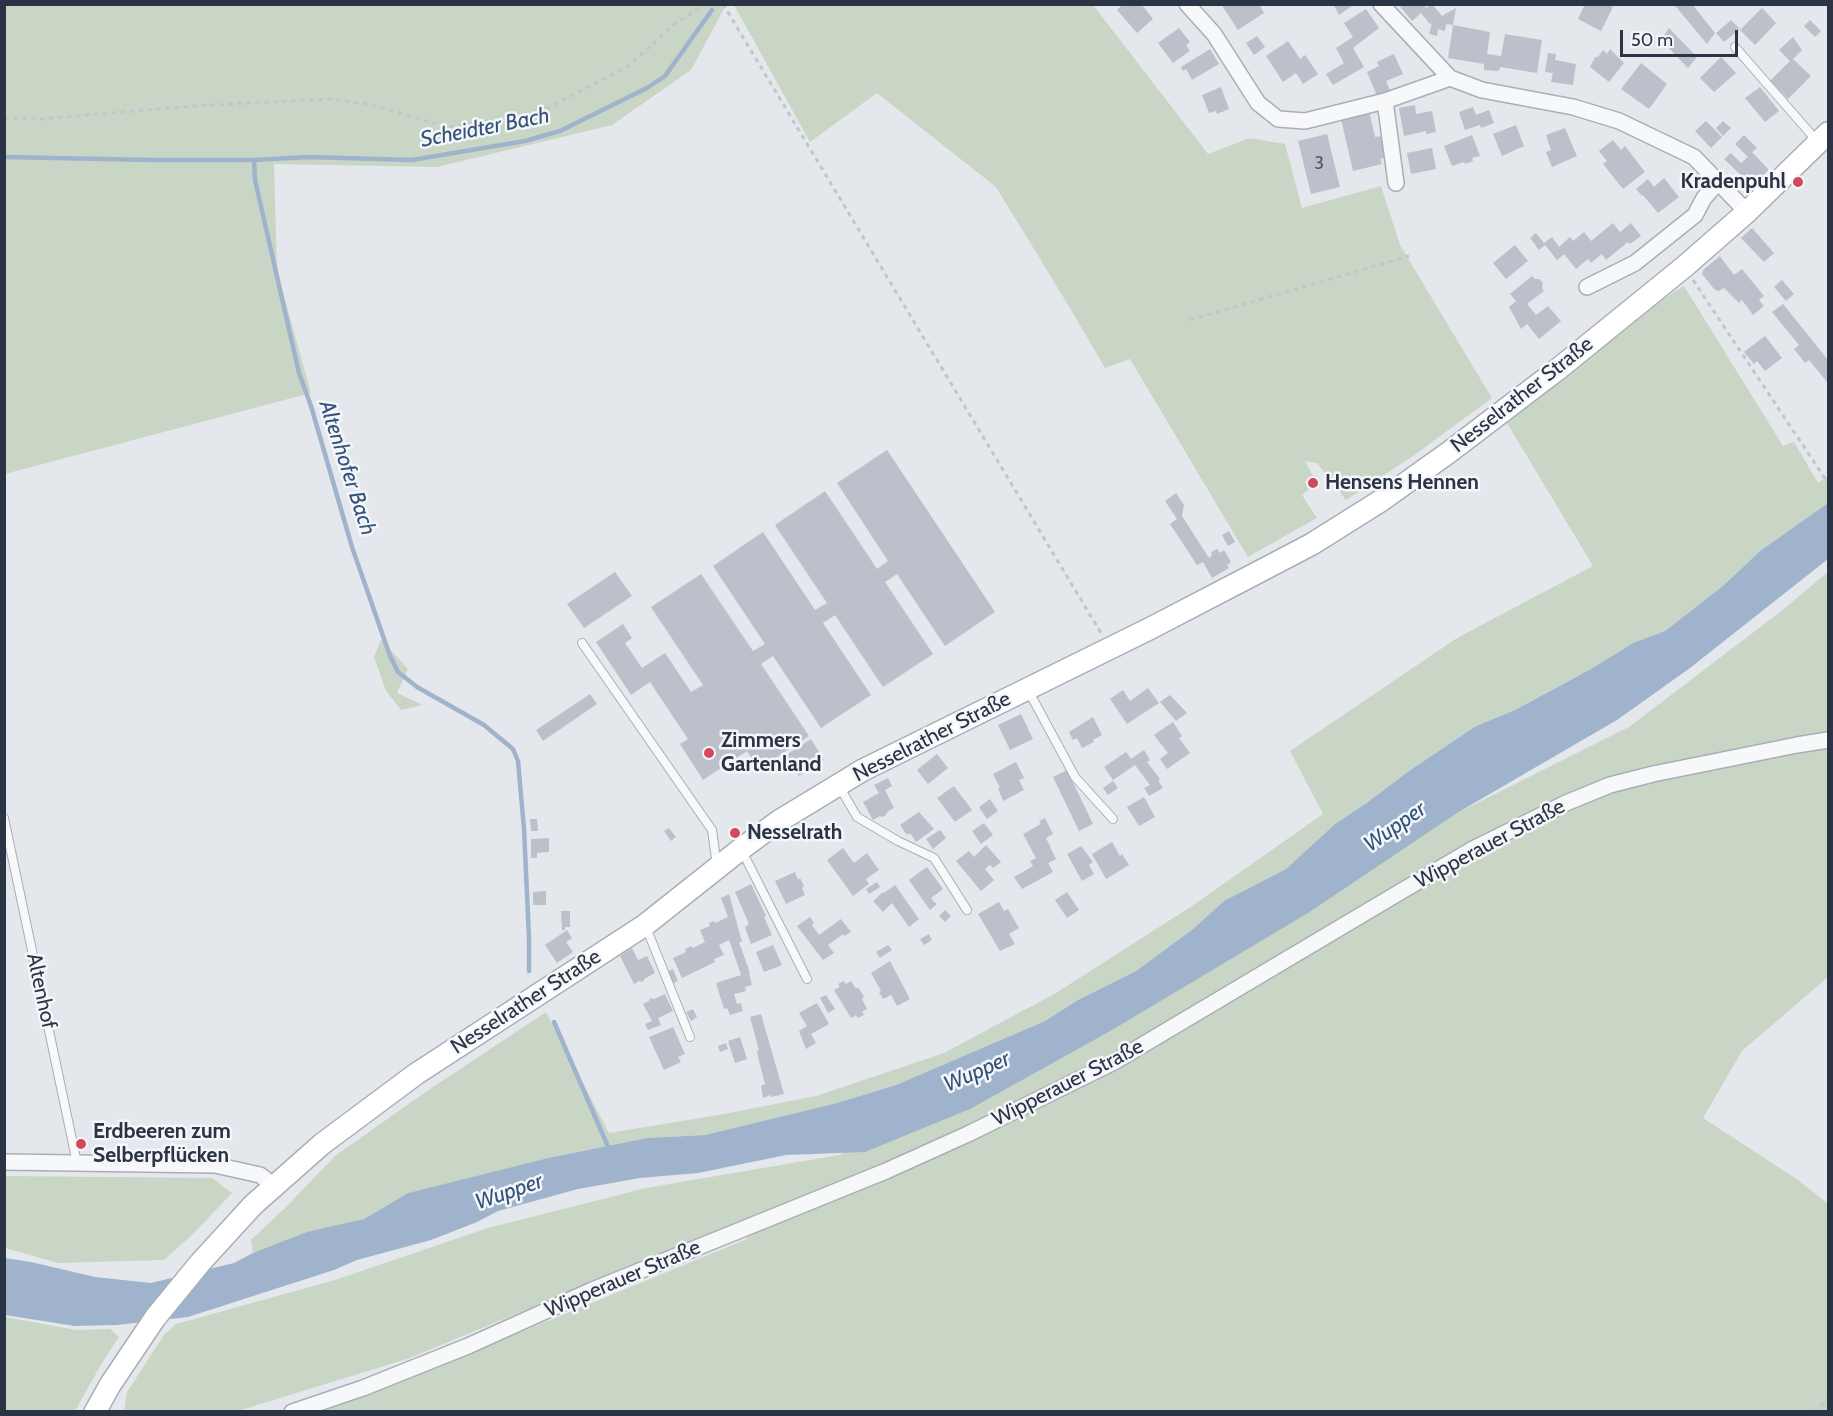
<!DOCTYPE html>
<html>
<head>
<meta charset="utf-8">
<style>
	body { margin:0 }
	#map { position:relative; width:1833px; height:1416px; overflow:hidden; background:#e4e7ec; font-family:Cabin,sans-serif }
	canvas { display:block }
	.frame { position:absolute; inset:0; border:6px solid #2b3445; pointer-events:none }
	.scale { position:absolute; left:1620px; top:30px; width:118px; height:27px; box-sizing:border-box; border:3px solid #2b3445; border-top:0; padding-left:8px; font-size:18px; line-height:21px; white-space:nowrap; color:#2b3445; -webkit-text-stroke:4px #f4f6f9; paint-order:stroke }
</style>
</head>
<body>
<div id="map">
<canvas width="1833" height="1416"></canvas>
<div class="frame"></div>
<div class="scale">50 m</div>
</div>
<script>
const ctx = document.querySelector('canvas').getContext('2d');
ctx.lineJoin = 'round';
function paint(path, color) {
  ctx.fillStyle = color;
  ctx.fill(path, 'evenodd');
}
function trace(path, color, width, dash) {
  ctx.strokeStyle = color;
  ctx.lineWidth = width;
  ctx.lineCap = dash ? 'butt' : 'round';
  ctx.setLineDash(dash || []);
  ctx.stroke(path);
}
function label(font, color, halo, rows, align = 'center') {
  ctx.font = font + ' Cabin,sans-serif';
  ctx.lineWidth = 5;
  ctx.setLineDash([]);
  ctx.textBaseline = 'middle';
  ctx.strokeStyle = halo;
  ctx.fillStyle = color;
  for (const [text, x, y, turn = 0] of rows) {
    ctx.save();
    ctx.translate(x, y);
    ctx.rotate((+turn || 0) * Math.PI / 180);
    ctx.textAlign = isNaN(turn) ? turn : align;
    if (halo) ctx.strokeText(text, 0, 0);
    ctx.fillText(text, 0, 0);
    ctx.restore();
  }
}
const green = new Path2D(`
	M4 5 5 4 726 5 691 70 612 125 437 167 274 164 277 271 311 393 5 474Z
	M734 5H1093L1208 154 1250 138 1285 144 1302 208 1381 186 1400 245 1492 398 1413 456 1346 500 1317 463 1305 461 1313 476 1305 482 1309 489 1302 495 1317 518 1248 557 1130 359 1105 368 1070 308 996 187 877 93 810 142Z
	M1684 286 1783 446 1794 442 1818 483 1828 476V503L1760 551 1724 585 1665 631 1633 643 1591 669 1515 710 1476 726 1409 771 1368 802 1335 824 1286 869 1224 901 1193 929 1136 971 1078 1000 1045 1021 896 1085 837 1103 705 1135 647 1138 548 1158 408 1193 364 1219 337 1226 253 1253 251 1240 286 1207 335 1156 427 1091 546 1012 609 1133 724 1114 816 1096 944 1053 1056 993 1192 906 1323 814 1290 751 1457 638 1593 566 1507 423 1652 306Z
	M1828 572V977L1742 1051 1703 1118 1798 1180 1828 1204V1411H319L412 1377 747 1239 744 1219 410 1358 238 1411 124 1412 127 1392 164 1335 176 1324 335 1280 488 1228 646 1188 839 1155 1060 1053 1457 813 1629 727 1780 612Z
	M381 640 408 669 397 693 423 705 401 710 386 691 374 657Z
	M4 1176 212 1178 232 1193 194 1233 164 1260 58 1263 5 1248Z
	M5 1317 76 1330 110 1329 119 1337 102 1363 75 1411H5Z`);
const water = new Path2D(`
	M1828 503V559L1690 668 1617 720 1457 813 1308 913 1112 1030 970 1109 865 1152 786 1155 698 1173 640 1178 578 1189 498 1211 477 1222 431 1240 357 1260 334 1270 188 1317 117 1325 75 1326 5 1315V1258L31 1262 95 1277 151 1283 234 1263 253 1253 307 1232 364 1219 408 1193 548 1158 647 1138 705 1135 837 1103 896 1085 1045 1021 1078 1000 1136 971 1193 929 1224 901 1286 869 1335 824 1368 802 1409 771 1476 726 1515 710 1591 669 1633 643 1665 631 1724 585 1760 551Z`);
const stream = new Path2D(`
	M4 157 152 160H254L309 157 412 160 525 141 560 131 647 88 665 76 712 10
	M254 160 255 180 299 373 311 406 352 547 390 656 398 672 417 687 484 725 513 749 518 761 524 829 529 938V971
	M554 1022 609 1149`);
const building = new Path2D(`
	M1123 4 1142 5 1153 19 1137 33 1117 10Z
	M1221 4H1259L1264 13 1238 30Z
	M1333 4H1355L1339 15Z
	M1398 4H1423L1426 8 1432 4 1442 16 1456 8 1453 25 1446 24 1445 31 1438 29 1437 36 1429 34 1432 23 1430 24 1421 13 1412 21Z
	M1585 4H1607L1613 7 1601 31 1578 19Z
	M1672 4H1692L1715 33 1707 44 1677 8Z
	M1762 8 1776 23 1755 45 1740 30Z
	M1366 9 1379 28 1353 48 1364 67 1333 85 1326 74 1344 63 1336 48 1353 37 1344 23Z
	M1731 20 1740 29 1724 42 1716 33Z
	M1810 20 1821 31 1815 37 1804 26Z
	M1453 25 1490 32 1487 54 1501 56 1505 34 1542 40 1537 73 1500 67 1499 71 1484 70V64L1448 58Z
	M1179 28 1190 42 1186 45 1190 51 1173 63 1158 43Z
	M1669 28 1697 57 1688 68 1661 40Z
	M1257 36 1265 47 1254 55 1246 43Z
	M1793 37 1802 50 1793 59 1811 76 1788 99 1770 81 1790 61 1779 50Z
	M1288 41 1300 59 1305 55 1318 74 1303 84 1296 73 1283 82 1266 56Z
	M1210 49 1219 64 1192 80 1186 69 1183 71 1181 67Z
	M1610 49 1624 63 1609 82 1590 67 1595 57H1598L1603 50 1607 54Z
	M1548 53 1556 54 1555 60 1576 64 1573 85 1551 82 1553 73 1545 72Z
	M1394 54 1403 74 1386 81 1390 90 1377 96 1367 72 1379 66 1377 62Z
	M1721 57 1736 73 1714 92 1700 78Z
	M1641 63 1667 84 1649 109 1621 89Z
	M1221 87 1229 109 1217 114 1216 111 1209 113 1202 95Z
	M1760 87 1779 111 1765 122 1745 98Z
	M1415 105 1416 114 1432 111 1436 132 1426 134V131L1404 136 1399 108Z
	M1473 107 1476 115 1489 110 1494 123 1481 128 1480 125 1465 130 1459 112Z
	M1369 111 1375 137 1382 136 1387 157 1380 159 1382 164 1353 171 1341 119Z
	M1706 121 1722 137 1711 148 1695 131Z
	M1723 121 1731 128 1723 136 1716 128Z
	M1516 125 1524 146 1502 156 1493 134Z
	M1565 128 1577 156 1552 167 1546 152 1551 150 1546 135Z
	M1327 134 1340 187 1311 194 1298 141Z
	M1472 135 1480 156 1472 158 1473 161 1465 164 1464 162 1452 166 1444 146Z
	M1744 135 1757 148 1752 152 1769 170 1751 186 1747 182 1744 185 1741 181 1744 178 1724 159 1731 153 1741 163 1748 157 1735 144Z
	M1613 140 1621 150 1625 146 1645 172 1623 189 1603 164 1607 161 1599 151Z
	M1432 148 1436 169 1411 174 1407 153Z
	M1664 178 1679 197 1658 213 1643 195 1642 196 1636 189 1648 179 1654 187Z
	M1613 223 1620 232 1631 223 1641 236 1630 244 1628 242 1606 260 1602 254 1591 263 1588 259 1576 269 1564 254 1557 260 1545 245 1539 250 1530 238 1536 233 1544 243 1552 237 1559 247 1570 237 1573 241 1584 232 1591 241Z
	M1752 228 1774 253 1764 262 1741 238Z
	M1515 245 1528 261 1506 279 1493 263Z
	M1720 256 1734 275 1742 269 1764 296 1759 300 1764 306 1753 315 1742 300 1739 303 1724 288 1719 291 1715 290 1702 274 1703 270Z
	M1532 276 1535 279H1539L1543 283 1542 288 1544 291 1527 304 1536 315 1548 306 1561 321 1539 339 1527 324 1521 329 1509 307 1516 301 1510 294Z
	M1782 280 1794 294 1786 301 1774 287Z
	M1783 304 1828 360V380L1827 382 1809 360 1805 363 1794 349 1799 345 1772 312Z
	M1765 336 1782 358 1765 371 1757 361 1754 364 1744 352Z
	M887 450 995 612 945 646 897 574 885 582 933 654 883 687 835 615 823 623 871 695 821 728 773 656 761 664 809 736 759 769 747 751 703 780 680 744 688 739 650 682 631 695 596 642 623 624 632 638 625 643 642 668 665 653 691 692 703 685 651 607 701 574 753 651 765 644 713 566 763 532 815 610 827 603 775 525 825 491 877 569 888 561 837 483Z
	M1315 476 1320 485 1312 490 1306 482Z
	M1176 493 1184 505 1182 516 1209 558 1212 555 1211 552 1217 549 1220 553 1224 550 1231 562 1227 565 1229 568 1212 578 1203 562 1197 565 1170 524 1177 519 1165 501Z
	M1229 531 1235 542 1228 546 1222 535Z
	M615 572 632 596 584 628 567 604Z
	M1148 688 1159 703 1127 724 1110 699 1123 690 1130 701Z
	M590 694 597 704 543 741 536 730Z
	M1170 695 1187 713 1176 721 1160 702Z
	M1021 714 1033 739 1010 750 998 725Z
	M1093 717 1102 735 1093 740 1094 742 1082 748 1077 738 1073 740 1069 732Z
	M1173 722 1182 736 1179 738 1190 753 1167 769 1160 759 1168 753 1154 735Z
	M811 739 824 760 799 776 786 755Z
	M1144 750 1150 760 1147 762 1160 779 1158 780 1163 788 1149 796 1144 788 1150 785 1135 765 1113 780 1104 767 1126 752 1131 759Z
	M937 754 948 768 928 784 917 770Z
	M1016 762 1024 778 1019 780 1024 790 1003 801 998 788H1000L993 774Z
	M1067 770 1093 824 1079 831 1053 777Z
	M888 778 892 786 885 790 894 808 887 812 886 815 883 817 880 816 873 820 863 802 879 793 874 785Z
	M1113 781 1118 788 1108 795 1103 788Z
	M954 786 972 810 955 822 937 798Z
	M1144 797 1155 817 1139 826 1127 807Z
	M990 799 998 811 987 819 979 807Z
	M919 812 934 829 916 842 910 833 907 835 900 825Z
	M1045 818 1053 834 1046 838 1056 859 1048 863 1053 872 1022 889 1014 877 1033 866 1030 861 1036 858 1023 834 1041 824 1039 821Z
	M530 819H537L538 831H531Z
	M984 823 993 835 981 844 972 831Z
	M669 828 676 837 671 841 664 831Z
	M940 830 946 838 933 849 926 839Z
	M549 838V852L537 853V858H531V839Z
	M1112 842 1120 856 1122 854 1129 865 1106 879 1092 854Z
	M986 845 1001 862 993 868 990 865 985 869 994 880 981 891 956 861 969 851 974 857Z
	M1081 846 1093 862 1089 865 1094 874 1082 881 1067 854Z
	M843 848 854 863 867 853 879 870 866 879 869 884 853 896 827 860Z
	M927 867 943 889 931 898 935 903 936 902V905L930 910 909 880Z
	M795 872 798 880 800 878 804 886 802 888 805 895 786 904 775 881Z
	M877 882 880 887 869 894 866 889Z
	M751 884 766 916 764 917 772 935 751 944 745 927 749 924 735 892Z
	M895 885 919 919 909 927 892 903 883 912 873 901 883 892 884 893Z
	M546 891V905H533V892Z
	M1067 892 1079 910 1067 918 1055 900Z
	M729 894 742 942H739L750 973H749L752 985 745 987 746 991 734 994 737 1004 741 1003 743 1011 730 1015 727 1008 724 1009 716 983 741 975 729 940 719 945 724 955 714 959 715 962 682 978 673 958 686 952 685 949 691 946 693 948 705 942 700 930 710 926 709 923 714 921 715 923 728 917 721 898Z
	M999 902 1004 911 1008 909 1019 928 1009 934 1015 944 1000 951 978 914Z
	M945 910 951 916 945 922 939 916Z
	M561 911H570V927H565V930H562Z
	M810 917 814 923 812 925 819 935 841 919 851 932 844 936 843 934 828 945 834 953 823 960 797 926Z
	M567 930 572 938 566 942 573 952 557 963 545 945Z
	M929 934 932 940 924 945 920 939Z
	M773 945 782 965 764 972 756 952Z
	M888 945 892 950 880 958 876 952Z
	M632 948 638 960 647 956 655 973 644 979 643 982 639 981 634 984 620 956Z
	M890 961 910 999 897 1006 891 995 883 999 879 992 881 991 871 973Z
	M673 969 678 981 672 984 666 972Z
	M844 981 846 984 851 981 856 989 858 987 864 997 862 999 867 1009 862 1012 864 1015 858 1018 856 1015 851 1018 834 990 840 987 838 984Z
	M665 994 673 1011 658 1018 661 1025 648 1030 645 1024 652 1021 643 1004 649 1001 650 998 654 999Z
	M826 995 835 1009 828 1013 820 998Z
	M817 1003 829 1024 811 1034 816 1043 806 1049 799 1031 807 1026 799 1013Z
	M693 1009 697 1017 691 1021 686 1012Z
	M761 1014 784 1094 771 1097V1095L763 1098 761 1086 765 1084 758 1057 757 1051 759 1050 750 1017Z
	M673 1027 685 1054 678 1057 681 1062 664 1070 649 1037Z
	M740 1037 747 1059 735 1063 728 1041Z
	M726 1043 728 1049 720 1052 718 1046Z`);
const path = new Path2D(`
	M723 4 1101 633
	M4 118 41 119 193 106 330 99 368 104 447 127 532 116 629 66 673 25 706 4
	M1693 280 1828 483
	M1190 320 1409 256
	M1814 1412 1828 1400`);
const lane = new Path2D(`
	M1735 47 1817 141
	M582 643 712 830 717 866
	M1028 690 1075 777 1113 819
	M839 786 857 817 898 841 934 858 967 910
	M4 818 77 1163
	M741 849 807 979
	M646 927 690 1037`);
const street = new Path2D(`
	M1187 4 1214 34 1258 103 1278 119 1305 121 1385 101 1450 78
	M1381 4 1450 78 1482 90 1573 107 1619 121 1694 157 1718 182
	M1385 101 1396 183
	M1587 287 1635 263 1695 215 1704 198 1718 182 1747 212
	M4 1162 215 1165 260 1175 273 1185
	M292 1412 363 1388 468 1346 590 1291 886 1171 968 1134 1114 1062 1400 892 1473 849 1566 803 1610 785 1653 774 1797 745 1828 740`);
const secondary = new Path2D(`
	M95 1412 110 1385 155 1318 200 1263 253 1205 322 1144 416 1074 645 925 741 849 779 821 863 770 1149 629 1249 577 1312 544 1382 500 1448 453 1557 370 1684 267 1747 212 1828 133`);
const markers = [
	[1798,182,6,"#d1495b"],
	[1313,483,6,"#d1495b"],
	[709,753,6,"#d1495b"],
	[735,833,6,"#d1495b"],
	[81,1144,6,"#d1495b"]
];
const numberNames = [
	["3",1319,164]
];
const poiNames = [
	["Kradenpuhl",1786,182,"right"],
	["Hensens Hennen",1325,483],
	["Zimmers",721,741],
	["Gartenland",721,765],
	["Nesselrath",747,833],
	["Erdbeeren zum",93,1132],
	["Selberpflücken",93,1156]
];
const streetNames = [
	["Nesselrather Straße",1522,395,-38],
	["Nesselrather Straße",932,737,-27],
	["Wipperauer Straße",1490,844,-28],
	["Altenhof",41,991,78],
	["Nesselrather Straße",526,1002,-33],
	["Wipperauer Straße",1068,1083,-27],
	["Wipperauer Straße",623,1279,-23]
];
const waterNames = [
	["Scheidter Bach",485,128,-11],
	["Altenhofer Bach",347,468,72],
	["Wupper",1395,827,-35],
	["Wupper",977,1072,-24],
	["Wupper",509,1192,-19]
];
paint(green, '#c9d6c5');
paint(water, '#9fb4cc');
trace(stream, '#9fb4cc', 4.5);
paint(building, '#bbc0ca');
trace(lane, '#a9aeb7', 10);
trace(street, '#a9aeb7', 18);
trace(secondary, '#a9aeb7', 24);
trace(path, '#c2c5cb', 3, [4.5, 4.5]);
trace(lane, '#f7f8fa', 8);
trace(street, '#f7f8fa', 15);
trace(secondary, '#fff', 21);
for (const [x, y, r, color] of markers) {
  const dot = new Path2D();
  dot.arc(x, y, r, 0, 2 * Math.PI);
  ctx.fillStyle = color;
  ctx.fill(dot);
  trace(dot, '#f4f6f9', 2);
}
label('18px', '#4f5766', null, numberNames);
label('bold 21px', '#2b3445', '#f4f6f9', poiNames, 'left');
label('21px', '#2b3445', '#f4f6f9', streetNames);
label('italic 22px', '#34527a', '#f4f6f9', waterNames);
</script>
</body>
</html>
